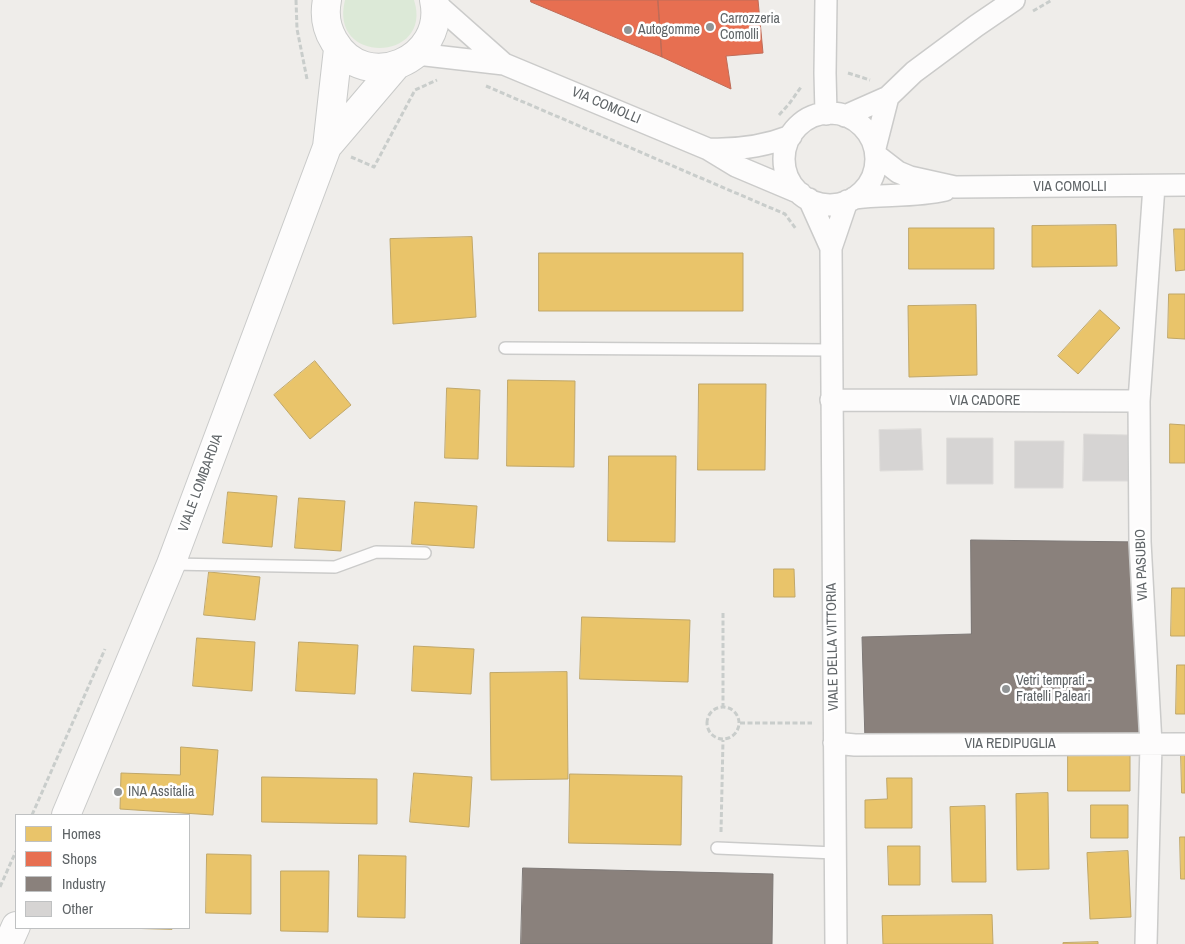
<!DOCTYPE html>
<html>
<head>
<meta charset="utf-8">
<style>
	body { margin:0 }
	#map { position:relative; width:1185px; height:944px; overflow:hidden; background:#efedea; font-family:"Archivo Narrow",sans-serif }
	canvas { display:block }
	.legend { position:absolute; left:15px; top:814px; width:175px; height:115px; box-sizing:border-box; background:#fff; border:1px solid #bfc1c2; margin:0; padding:6px 9px; list-style:none; font-size:15px; color:#5f6467 }
	.legend li { display:flex; align-items:center; gap:10px; height:25px }
	.legend b { width:25px; border:1px solid #bfc1c2 }
</style>
</head>
<body>
<div id="map">
<canvas width="1185" height="944"></canvas>
<ul class="legend">
<li><b style="height:14px;background:#e9c46a"></b>Homes</li>
<li><b style="height:14px;background:#e76f51"></b>Shops</li>
<li><b style="height:14px;background:#8a817c"></b>Industry</li>
<li><b style="height:14px;background:#d6d4d3"></b>Other</li>
</ul>
</div>
<script>
const ctx = document.querySelector('canvas').getContext('2d');
ctx.lineJoin = 'round';
function paint(path, color) {
  ctx.fillStyle = color;
  ctx.fill(path, 'evenodd');
}
function trace(path, color, width, dash) {
  ctx.strokeStyle = color;
  ctx.lineWidth = width;
  ctx.lineCap = dash ? 'butt' : 'round';
  ctx.setLineDash(dash || []);
  ctx.stroke(path);
}
function label(font, color, halo, rows, align = 'center') {
  ctx.font = font + ' "Archivo Narrow",sans-serif';
  ctx.lineWidth = 5;
  ctx.setLineDash([]);
  ctx.textBaseline = 'middle';
  ctx.strokeStyle = halo;
  ctx.fillStyle = color;
  for (const [text, x, y, turn = 0] of rows) {
    ctx.save();
    ctx.translate(x, y);
    ctx.rotate((+turn || 0) * Math.PI / 180);
    ctx.textAlign = isNaN(turn) ? turn : align;
    if (halo) ctx.strokeText(text, 0, 0);
    ctx.fillText(text, 0, 0);
    ctx.restore();
  }
}
const green = new Path2D(`
	M345 0H414C434 62 328 66 345 0Z`);
const homes = new Path2D(`
	M1116 225 1117 266 1032 267V226Z
	M909 228H994V269H909Z
	M1174 229H1185V270L1176 271Z
	M472 237 476 317 393 324 390 239Z
	M539 253H743V311H539Z
	M1169 294H1185V339L1168 338Z
	M976 305 977 375 909 377 908 306Z
	M1100 310 1120 328 1078 374 1058 356Z
	M315 361 351 405 310 439 274 395Z
	M508 380 575 381 574 467 507 466Z
	M699 384H766L765 470H698Z
	M447 388 480 390 478 459 445 458Z
	M1170 424 1185 425V463H1170Z
	M609 456H676L675 542 608 541Z
	M228 492 277 496 272 547 223 543Z
	M299 498 345 501 341 551 295 548Z
	M415 502 477 506 474 548 412 544Z
	M774 569H794L795 597H774Z
	M209 572 260 577 255 620 204 615Z
	M1172 588H1185V636H1171Z
	M582 617 690 620 688 682 580 679Z
	M197 638 255 642 252 691 193 686Z
	M299 642 358 645 355 694 296 691Z
	M414 646 474 649 471 694 412 691Z
	M1177 665H1185V714H1176Z
	M567 672 568 779 491 780 490 673Z
	M181 747 218 750 213 815 120 809 121 773 180 775Z
	M1068 752H1130V791H1068Z
	M1181 754H1185V793H1182Z
	M414 773 472 777 469 827 410 822Z
	M570 774 682 776 681 845 569 843Z
	M262 777 377 779V824L262 822Z
	M887 778H912V828H865V800L887 799Z
	M1048 793 1049 869 1017 870 1016 794Z
	M1091 805H1128V838H1091Z
	M985 806 986 882H952L950 807Z
	M1180 837H1185V879H1181Z
	M888 846H920V885H889Z
	M1128 851 1131 917 1090 919 1087 853Z
	M207 854 251 855V914L206 913Z
	M359 855 406 856 405 918 358 917Z
	M281 871H329L328 932 281 931Z
	M992 915 993 944H883L882 916Z
	M124 928H172V929Z
	M1098 942V944H1063V943Z`);
const shops = new Path2D(`
	M531 0H658L662 57 531 2Z
	M658 0H758L763 53 726 56 731 89 662 57Z`);
const industry = new Path2D(`
	M971 540 1140 542 1151 744 865 741 862 637 971 634Z
	M523 868 773 874 772 944H521Z`);
const building = new Path2D(`
	M921 429 923 470 880 471 879 430Z
	M1084 434 1128 435V481H1083Z
	M947 438H993V484H947Z
	M1015 441H1064L1063 488H1015Z`);
const path = new Path2D(`
	M296 0 297 29 307 79
	M1033 11 1052 0
	M848 73 870 80
	M486 86 785 214 796 229
	M779 115 789 104 801 87
	M351 157 374 167 415 90 437 80
	M723 613V706
	M707 723a16 16 0 1 1 32 0a16 16 0 1 1-32 0Z
	M740 723H812
	M32 815 105 649
	M721 832 723 740
	M0 887 16 851`);
const lane = new Path2D(`
	M505 348 832 350
	M171 564 335 567 376 552 425 553
	M717 848 835 853`);
const street = new Path2D(`
	M434 2 504 64
	M417 54 504 64 708 149 736 166 800 193
	M784 159a46 46 0 1 1 92 0a46 46 0 1 1-92 0Z
	M826 114 825 73 826 0
	M845 116 888 97
	M875 148 888 97 914 72 976 26 1014 0
	M709 149C738 150 763 147 791 136
	M876 155 898 172 910 177 955 187 1185 185
	M854 198C884 194 916 197 945 190
	M809 199 831 248
	M831 400 1139 401
	M834 743 855 745 1185 744
	M836 944 831 248 847 201
	M1146 944 1151 744 1140 542 1139 401 1154 186`);
const secondary = new Path2D(`
	M327 0C324 15 326 28 334 41 365 95 447 60 434 0
	M327 147 396 66
	M66 815 171 564 327 147 338 49
	M8 944 16 926`);
const markers = [
	[710,27,5,"#919495"],
	[628,30,5,"#919495"],
	[1006,689,5,"#919495"],
	[118,792,5,"#919495"]
];
const poiNames = [
	["Carrozzeria",720,19],
	["Comolli",720,35],
	["Autogomme",638,30],
	["Vetri temprati -",1016,681],
	["Fratelli Paleari",1016,697],
	["INA Assitalia",128,792]
];
const streetNames = [
	["VIA COMOLLI",606,106,23],
	["VIA COMOLLI",1070,187],
	["VIA CADORE",985,401],
	["VIALE LOMBARDIA",201,483,-70],
	["VIA PASUBIO",1142,565,-92],
	["VIALE DELLA VITTORIA",833,647,-91],
	["VIA REDIPUGLIA",1010,744]
];
paint(green, '#dce9d7');
paint(homes, '#e9c46a');
trace(homes, '#c0a769', 1);
paint(shops, '#e76f51');
trace(shops, '#be6c58', 1);
paint(industry, '#8a817c');
trace(industry, '#7d7876', 1);
paint(building, '#d6d4d3');
trace(building, '#dedcda', 1);
trace(lane, '#cbcbca', 14);
trace(street, '#cbcbca', 24);
trace(secondary, '#c9cac9', 30);
trace(path, '#c9cdcb', 3, [5, 2.5]);
trace(lane, '#fdfcfc', 11);
trace(street, '#fdfcfc', 21);
trace(secondary, '#fdfcfc', 28);
for (const [x, y, r, color] of markers) {
  const dot = new Path2D();
  dot.arc(x, y, r, 0, 2 * Math.PI);
  ctx.fillStyle = color;
  ctx.fill(dot);
  trace(dot, '#fff', 2);
}
label('14px', '#5f6467', '#fff', poiNames, 'left');
label('14px', '#5f6467', '#fff', streetNames);
</script>
</body>
</html>
